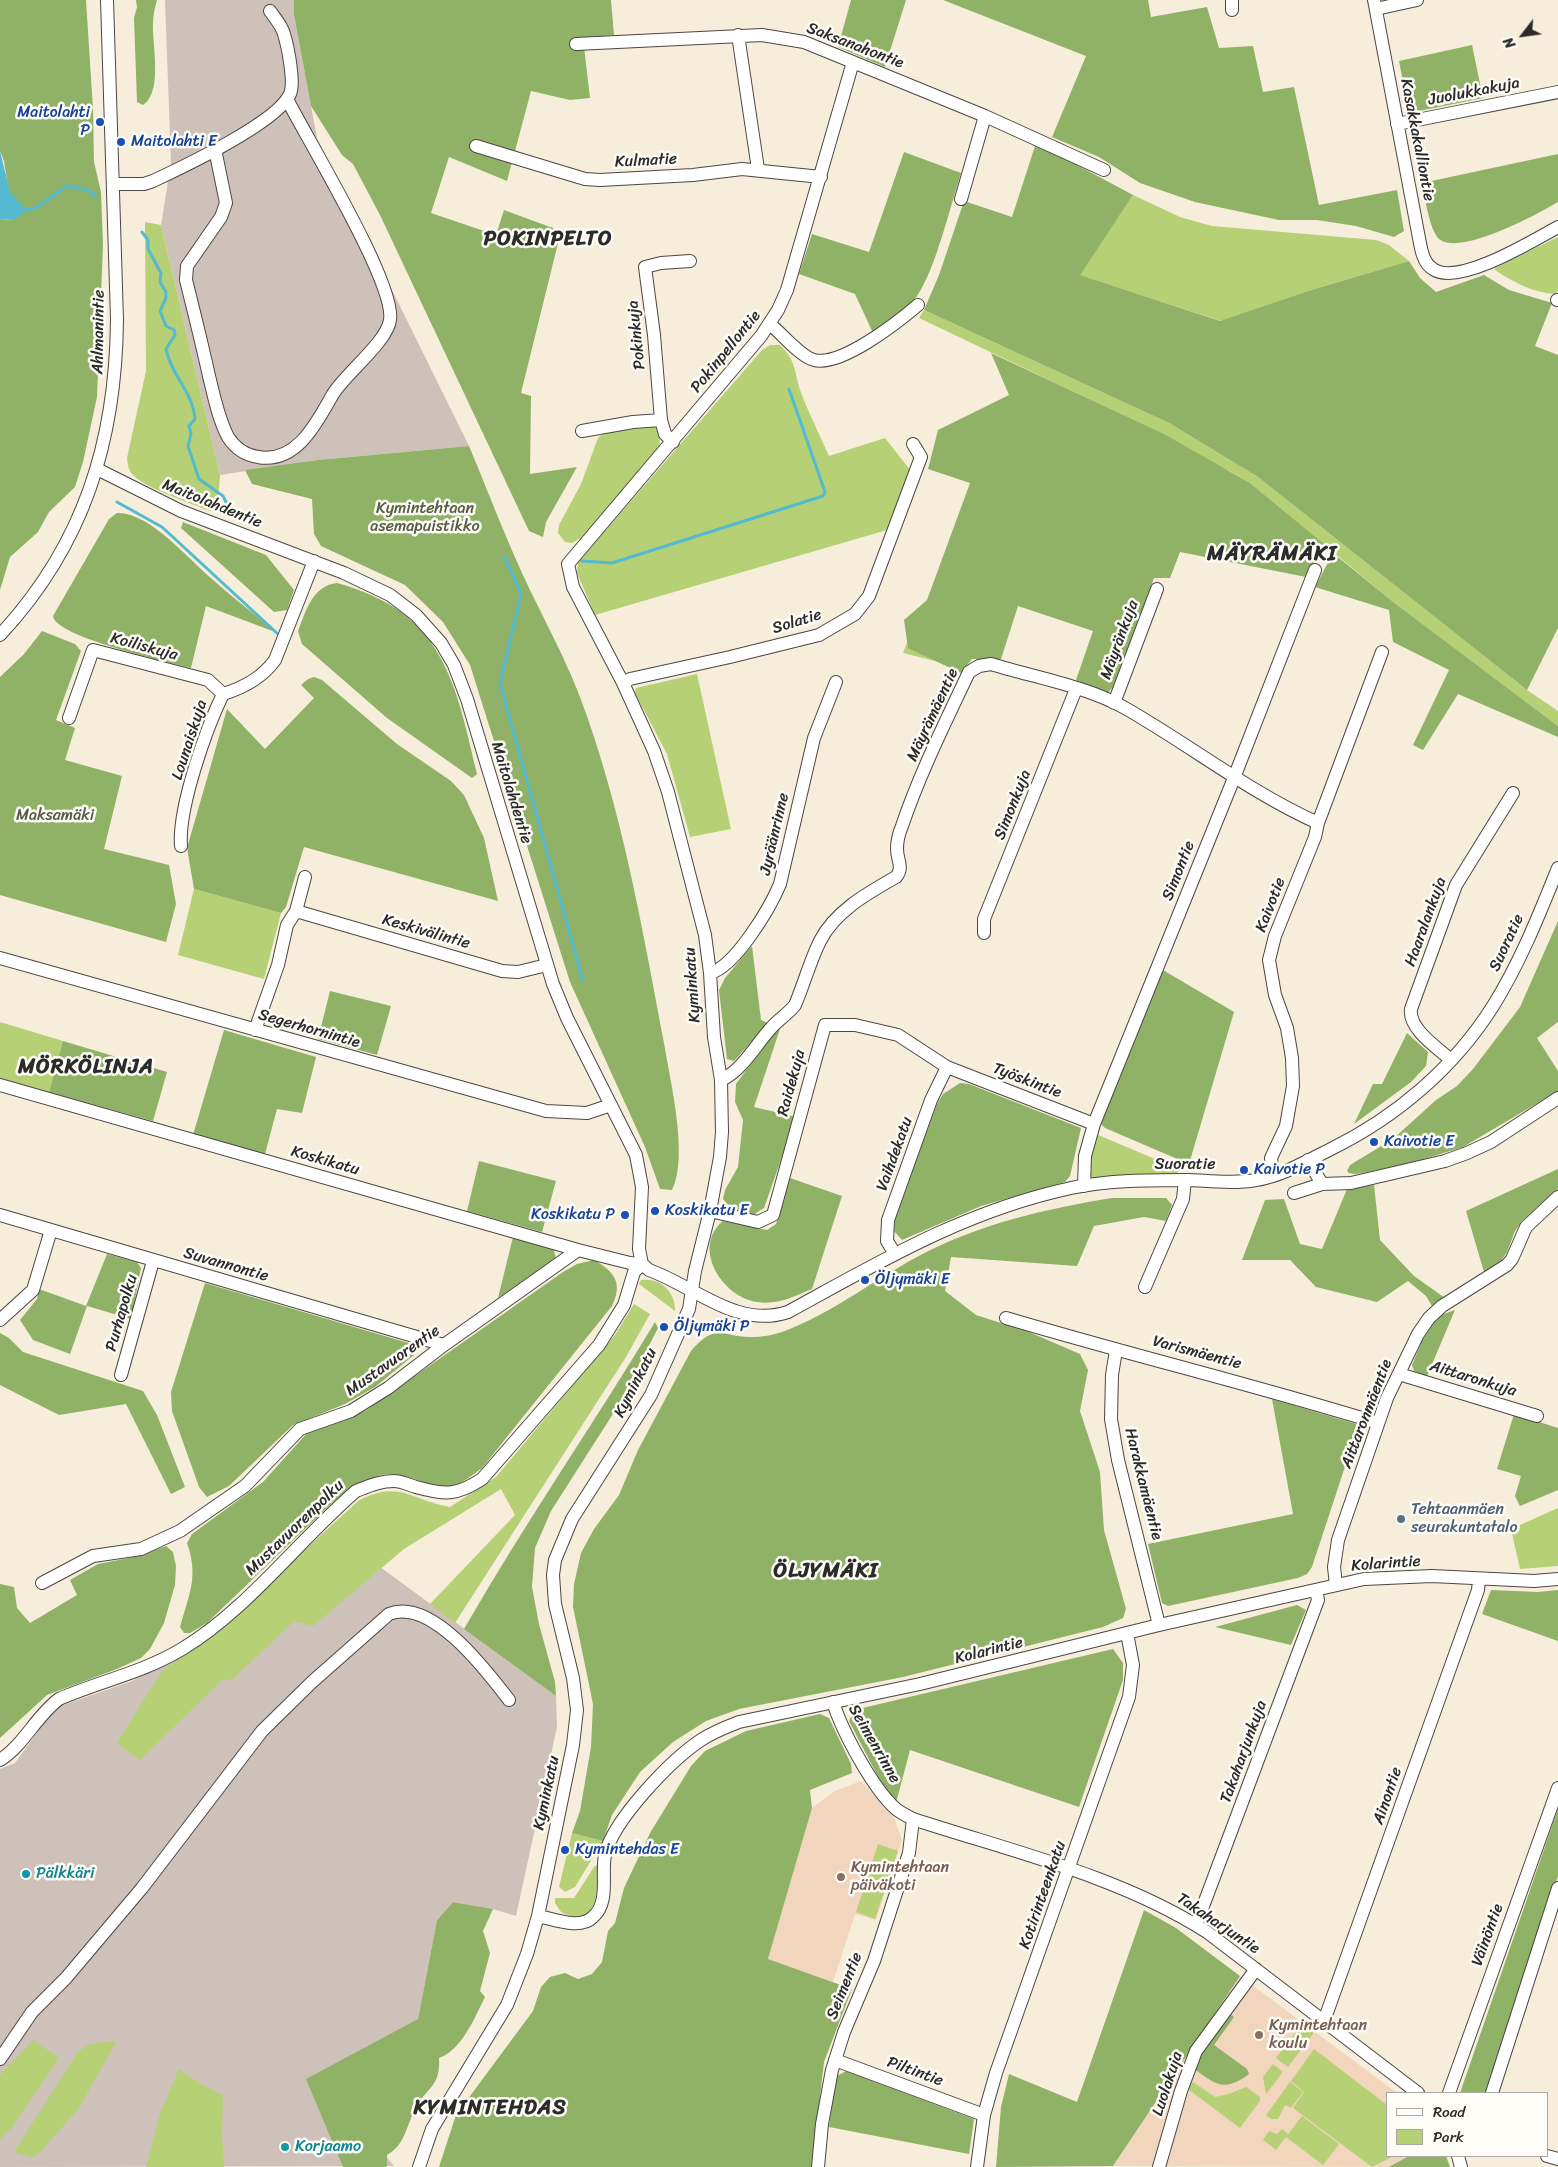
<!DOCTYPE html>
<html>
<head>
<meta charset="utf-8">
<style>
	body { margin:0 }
	#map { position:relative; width:1558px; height:2167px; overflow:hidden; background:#f7eddb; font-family:Sriracha,sans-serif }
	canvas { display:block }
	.legend { position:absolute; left:1386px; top:2092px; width:162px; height:65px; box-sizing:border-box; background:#fdfcf7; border:1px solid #a9a8a5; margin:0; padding:6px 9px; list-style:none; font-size:15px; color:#2b2b2b }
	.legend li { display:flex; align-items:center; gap:10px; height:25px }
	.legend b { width:25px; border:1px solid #a9a8a5 }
	.north { position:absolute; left:1498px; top:10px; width:50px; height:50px; -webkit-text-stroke:4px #fdfcf7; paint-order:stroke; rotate:240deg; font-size:14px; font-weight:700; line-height:20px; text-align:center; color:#2b2b2b }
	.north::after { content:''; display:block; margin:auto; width:18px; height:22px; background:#2b2b2b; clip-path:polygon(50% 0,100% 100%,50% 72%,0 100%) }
</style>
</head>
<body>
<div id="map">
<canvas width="1558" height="2167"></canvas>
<ul class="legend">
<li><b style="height:6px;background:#fff"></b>Road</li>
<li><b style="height:14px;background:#b6d076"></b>Park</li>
</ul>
<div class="north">N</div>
</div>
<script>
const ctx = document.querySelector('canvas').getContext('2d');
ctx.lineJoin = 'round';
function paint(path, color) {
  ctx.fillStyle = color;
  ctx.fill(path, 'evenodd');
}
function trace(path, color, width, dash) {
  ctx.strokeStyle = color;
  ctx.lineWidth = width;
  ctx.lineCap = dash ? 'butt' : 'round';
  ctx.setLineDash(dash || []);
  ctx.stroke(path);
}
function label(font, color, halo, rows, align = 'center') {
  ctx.font = font + ' Sriracha,sans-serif';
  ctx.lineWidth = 5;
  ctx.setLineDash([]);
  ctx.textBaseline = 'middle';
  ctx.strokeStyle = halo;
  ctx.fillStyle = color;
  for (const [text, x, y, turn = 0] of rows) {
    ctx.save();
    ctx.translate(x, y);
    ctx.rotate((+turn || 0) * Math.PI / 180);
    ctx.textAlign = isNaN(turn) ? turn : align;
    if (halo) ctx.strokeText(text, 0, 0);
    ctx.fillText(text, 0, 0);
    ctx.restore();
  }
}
const built = new Path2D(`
	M861 1781 894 1818 902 1840 876 1920 855 1914 833 1982 768 1959 812 1808 835 1791Z
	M1240 1976 1397 2093H1387V2156H1435L1439 2167 1113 2166Z`);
const industrial = new Path2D(`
	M165 0H294V15L317 138 469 446 318 460 220 475 161 225 171 163Z
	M357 1550 556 1696 557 1727 516 1916 493 1909 453 1902 437 1920 418 2019 332 2090 394 2166 0 2167V1769L15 1763 55 1708 132 1681 203 1644Z`);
const green = new Path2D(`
	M1133 195 1180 217 1212 226 1376 240 1389 245 1409 261 1308 291 1221 321 1079 275Z
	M145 222 161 225 220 475 217 512 207 510C188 502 148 489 134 476 128 471 128 465 127 458L146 371Z
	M1558 237V291L1555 294C1534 293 1513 282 1495 270V268Z
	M924 310 1169 423 1258 477 1527 690 1558 711V726L1392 601 1250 483 1228 470 1141 515 939 662 903 653 918 614 1167 436 919 318Z
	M770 345H780C795 360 794 368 799 387 807 410 819 433 829 456L885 438 911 471 887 530 595 615 577 573 578 562 762 350Z
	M647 425 655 427C662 436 660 443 657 453L582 537 572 543 565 542 558 533 559 525 581 484 598 438 604 433Z
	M697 674 731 829 690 837 667 754 635 693 636 688Z
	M194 889 281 913 264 979 178 955Z
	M0 1022 63 1041 49 1092 0 1078Z
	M1096 1134 1169 1165 1180 1168 1177 1174 1092 1180 1089 1178 1087 1159Z
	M641 1280C661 1277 676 1293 675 1311L639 1284Z
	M634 1304 650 1314 626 1357 455 1623 430 1604 515 1515 501 1489 404 1549 313 1626 294 1621 232 1680 223 1679 140 1760 117 1743 162 1671 212 1635 358 1501C398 1479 411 1500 450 1507L496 1477 615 1335Z
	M1558 1508V1566L1520 1569 1511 1529Z
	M572 1833 603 1841 575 1887 565 1892 559 1887Z
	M878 1844 898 1851 875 1919 856 1912Z
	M599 1863C598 1886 599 1933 561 1912L555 1903V1898H574L594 1867Z
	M1305 2020 1313 2026V2034L1288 2067 1276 2058Z
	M33 2040 59 2058 12 2127 0 2139V2075Z
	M101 2042H116L79 2108 42 2150 32 2158 14 2152 77 2053 87 2045Z
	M1314 2049 1387 2105V2156H1394L1372 2167 1293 2108 1304 2092 1291 2081Z
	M1273 2064 1283 2072 1266 2094 1263 2077Z
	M179 2069 201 2084 223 2095 222 2134 224 2167H146L160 2113Z
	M1193 2082 1215 2097 1229 2094 1246 2087 1260 2097V2101L1240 2128 1188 2089Z
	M1290 2082 1303 2092 1291 2108 1285 2105 1278 2119H1271L1266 2115Z
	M1302 2116 1339 2144 1323 2165 1286 2137Z
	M1282 2129 1288 2134 1276 2150 1263 2140 1269 2131 1277 2134Z`);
const forest = new Path2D(`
	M0 0H86L93 109 94 162 101 192 103 245 97 397 83 462 75 487 49 512 38 532 10 557 0 590V219L13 220 4 161 0 151Z
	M136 0H157C155 7 153 15 153 23 152 45 163 92 143 105L137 102 134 18 137 7Z
	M294 0H611L614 35 583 38 590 98 570 100 531 91 507 181 449 157 431 213 496 235 504 210 561 231 521 393 531 396 530 474 577 467 546 522 543 537 529 531 380 215 353 164 342 155 311 106 294 15Z
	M851 0H906L885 67 838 47Z
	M943 0H1148L1151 17 1207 7 1219 48 1253 46 1263 92 1294 87 1319 205 1397 190 1404 231 1394 237 1356 226 1317 220H1279L1195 202 1140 183 1099 157 1052 137 1086 56Z
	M1472 45 1483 98 1419 111 1408 108 1399 61Z
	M1036 143 1133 195 1080 275 1220 321 1308 291 1409 261 1420 278 1436 292 1484 275 1509 290 1552 303 1535 346 1558 355V628L1527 690 1258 477 1169 423 924 310 939 275 964 201 1012 217Z
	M904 152 961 173C950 207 936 268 917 296 906 312 889 322 873 333L855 294 799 274 812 234 869 252Z
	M1558 154V202C1538 214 1457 258 1438 238 1429 227 1425 197 1422 183Z
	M991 353 1164 434 1250 483 1324 544 1306 577 1180 552 1170 578H1154L1113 687 1107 694 1076 680 1093 631 1018 606 1001 659H972L961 673 908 648 904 620 927 600 970 483 928 469 938 430 1009 395Z
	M469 446C487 489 503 531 522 573 541 614 564 655 580 697 622 809 642 927 664 1043 670 1081 689 1156 672 1190L660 1189 645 1147 570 982 470 665 443 622 405 585 321 546 314 534 312 499 252 484 245 470 318 460Z
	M117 513C150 512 188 559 212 579 233 598 256 615 278 633L206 606 191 668C169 662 55 637 53 616L109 519Z
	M183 522 266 555 294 590 287 610 274 612 181 528Z
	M1333 553 1392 601 1558 726V737L1458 694 1423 750 1413 745 1449 670 1393 642 1389 610 1315 587Z
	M337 583C443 612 455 680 477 774L472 778 387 718 302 644 298 631C306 611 312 586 337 583Z
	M42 631 75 644 81 651 56 720 75 728 65 760 122 776 104 849 169 865 176 904 166 942 0 895V677L24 654Z
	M314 677 322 680 397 744 451 781 464 795 484 838 498 901 304 847 286 907 281 913 194 889 187 848 227 709 265 749 314 698 301 685 308 679Z
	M1558 921V1022L1537 1038 1558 1071V1091L1463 1147 1405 1165 1356 1174 1349 1173 1347 1171 1350 1165 1393 1139 1436 1100 1457 1086 1473 1069 1520 1007Z
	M752 946 761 1020 768 1023 734 1061 727 1059 719 990 725 978Z
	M1163 970 1234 1012 1189 1164 1105 1128 1099 1122Z
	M330 991 391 1006 377 1055 318 1039Z
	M783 1020 754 1107 796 1117 764 1208 753 1215 732 1210 723 1199 725 1190 738 1167 743 1120 735 1102 736 1084Z
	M224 1030 316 1057 302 1113 277 1109 265 1154 193 1135Z
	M1407 1033 1428 1052 1426 1066 1411 1082 1354 1124 1373 1084H1382Z
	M63 1041 167 1072 153 1121 49 1092Z
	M960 1083 969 1084 1081 1128 1070 1176 1065 1182 981 1206 902 1240 894 1231 895 1216 937 1104 943 1094Z
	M479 1161 556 1181 542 1232 467 1211Z
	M1558 1169V1189L1522 1221 1515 1231 1507 1252 1501 1261 1484 1272 1466 1211Z
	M790 1178 842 1196 812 1289C793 1297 777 1305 757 1302 722 1297 691 1247 723 1221L767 1230 776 1224Z
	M1374 1185 1380 1240 1414 1276 1445 1298 1432 1306 1426 1296 1408 1281 1377 1302 1316 1287 1290 1260H1242L1265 1200 1284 1199 1300 1244 1322 1249 1347 1189Z
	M1112 1198H1166L1172 1205 1166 1221 1144 1217 1094 1226 1077 1266 951 1257 945 1291 976 1315 1029 1332 1080 1354 1088 1370 1080 1411 1100 1472 1104 1530 1126 1609 1123 1618 1103 1627 903 1677 739 1709 706 1721 673 1742 640 1772 612 1815 603 1841 572 1833 580 1811 591 1747 593 1704 573 1607 574 1584 581 1553 594 1529 619 1495 638 1450 691 1351C717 1321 723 1338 752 1337 761 1337 773 1335 782 1332 831 1314 872 1281 917 1257 978 1224 1045 1209 1112 1198Z
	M513 1237 553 1248 556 1258 498 1298Z
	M107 1254 137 1262 141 1268 131 1319 87 1306 70 1354 33 1340 20 1320 37 1299 39 1289 86 1306Z
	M594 1260C615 1272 623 1283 612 1306L482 1468C474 1474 465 1481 456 1485 433 1493 407 1469 381 1475 363 1480 348 1491 334 1501L207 1623 190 1633H184L180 1627C189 1594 199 1577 187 1543L192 1534 263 1482 307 1433 365 1411 563 1272 577 1264Z
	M205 1283 412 1344 414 1355 375 1387 345 1404 293 1425 229 1486 207 1497 199 1487 172 1411 171 1392Z
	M1455 1310 1427 1376 1414 1371 1412 1365 1422 1341 1438 1316Z
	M655 1322 658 1328 618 1406 551 1511 535 1548 532 1587 539 1624 555 1682 556 1696 464 1629C524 1524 593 1425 655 1322Z
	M0 1333 9 1338 23 1352 143 1391 157 1415 185 1487 171 1494 126 1404 59 1415 0 1385Z
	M1272 1399 1356 1424 1357 1430 1312 1567 1307 1574 1298 1578 1168 1606 1162 1603 1148 1544 1293 1514Z
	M1514 1414 1558 1428V1490L1520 1506 1515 1496 1521 1476 1497 1469Z
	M166 1546 173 1552 176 1566 175 1585 164 1623 150 1649 141 1658 117 1669 47 1695 0 1738V1584L14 1587 17 1608 30 1623 77 1595 70 1580 98 1564 139 1556Z
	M1491 1590 1538 1592 1558 1590V1641L1482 1614Z
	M1297 1605 1306 1610 1291 1645 1215 1627Z
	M1113 1649 1123 1663V1680L1079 1807 910 1750 896 1803 887 1794 849 1721 854 1710Z
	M820 1714 829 1718 851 1764 852 1773 810 1790 812 1808 768 1959 852 1989 824 2062 812 2167H439L456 2115 533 2011 541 1987 550 1977 565 1973 578 1979 592 1974 602 1962 608 1931 615 1923 624 1888 650 1833 691 1766 705 1751 746 1731Z
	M1558 1809V1876L1486 2093H1460Z
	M453 1902 493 1909 483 1931 490 1953 480 1991 485 1997C475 2017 462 2050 439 2058 441 2088 425 2088 415 2109 406 2127 405 2145 387 2155V2165L386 2167H343L306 2079 418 2019 437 1920Z
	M1144 1910 1176 1928 1240 1976 1113 2166 996 2167 1001 2107 1009 2074 1077 2102Z
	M1227 2012 1234 2017 1214 2045 1247 2069 1249 2074C1224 2093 1215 2084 1193 2068L1203 2047Z
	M846 2071 974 2119 969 2154 829 2127 835 2077Z
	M1409 2156H1446L1450 2167H1389Z`);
const water = new Path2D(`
	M0 151 10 192 25 208 24 213 13 220 0 219Z`);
const stream = new Path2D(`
	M25 211 37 207 67 186 88 190 96 197
	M142 232 148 240V249L161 273 160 282 166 292V298L160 311 166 326 174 330 175 335 166 349C171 375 193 392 195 419L189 426 191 434 188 446 199 479 223 496 228 506
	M117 502 162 527 279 635
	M504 556 521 593 500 684 583 981
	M582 561 612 563 823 496 825 492 789 389`);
const minor = new Path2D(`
	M1374 0 1419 238C1421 249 1423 263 1433 269 1458 287 1534 240 1558 227
	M1376 9 1417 0
	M1232 10V0
	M738 35 758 169
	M576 44 762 35 804 42 985 116 1104 170
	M1397 124 1558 92
	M476 146 585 179 600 180 693 175 742 169 821 177
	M215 149 226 203 221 217 187 266 186 280C194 312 202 344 209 376 214 396 218 418 228 437 235 448 245 455 258 457 297 464 317 422 333 394 346 373 387 342 390 320 396 284 307 139 287 99
	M113 184H144L153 181C183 167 278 122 290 94 295 83 288 47 284 34 282 26 275 18 270 11
	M961 199 985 116
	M1557 300H1558
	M770 324C782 334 801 357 814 360 841 367 898 322 918 305
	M582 431 633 422 661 420
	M673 442 665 434 661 420 654 335 645 267 661 263 690 261
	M97 469 181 511 344 573 390 595 416 615 441 643 454 665 467 699 553 984 567 1018 636 1155 642 1187 639 1249 642 1264 649 1270C694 1286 737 1329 788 1312 881 1261 965 1211 1071 1188 1108 1180 1151 1180 1189 1180 1211 1181 1234 1184 1256 1180 1282 1176 1307 1161 1331 1149 1396 1117 1454 1068 1493 1006 1520 963 1539 915 1558 868
	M0 635C84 545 116 441 117 319L107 0
	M623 683 630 679 730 657 819 635 855 614 869 596 921 457 913 444
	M1114 703 1157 589
	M69 718 93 650 208 680 223 694
	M181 846C178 808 206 729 223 694 243 688 262 678 275 660L314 561
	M296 911 502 971 518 972 547 965
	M984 933V919L1076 689
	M0 958 546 1111 587 1113 611 1105
	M710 973C735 967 770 908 780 884L814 738 836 682
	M255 1030 278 965 287 925 296 911 305 877
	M1451 1060C1438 1048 1408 1029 1411 1009L1456 885 1513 793
	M721 1080C742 1071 756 1044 772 1027 779 1019 788 1014 795 1005 804 984 810 961 820 941 835 911 868 893 896 877 904 868 897 860 897 849 897 841 899 833 902 826 920 773 945 723 969 672L979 666 991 664C1033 677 1086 686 1125 708 1190 745 1249 792 1318 823
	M0 1085 578 1250 630 1263 642 1264
	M1308 1160 1322 1184 1351 1183 1445 1161 1467 1153 1491 1142 1558 1098
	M1273 1176 1271 1158 1286 1126 1293 1086 1292 1058 1287 1028 1275 995 1269 960 1275 936 1315 837 1318 823 1382 652
	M1084 1186 1085 1156 1094 1124 1232 783 1315 570
	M1294 1193 1322 1184
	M710 1211 758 1222 773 1215 825 1025H855L898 1035 947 1067 1094 1124
	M0 1215 444 1345
	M895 1254 887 1241 888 1220 931 1100 947 1067
	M1145 1287 1183 1199 1185 1180
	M1006 1318C1130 1355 1255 1385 1378 1423
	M0 1320 33 1290 51 1230
	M1116 1350 1112 1375 1111 1419 1118 1460 1159 1625
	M1399 1374 1537 1416
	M121 1375 153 1261
	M42 1583 93 1556 141 1549 180 1531 245 1486 300 1429 351 1411 388 1388 444 1345 578 1250
	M1336 1585 1334 1567 1338 1540 1387 1398 1418 1334 1429 1318 1442 1306 1507 1265 1512 1259 1526 1227 1558 1197
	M833 1702C842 1731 873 1789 896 1809 901 1813 907 1816 913 1819 1010 1851 1120 1876 1207 1932L1418 2093
	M0 1760C24 1745 36 1716 59 1699 100 1681 142 1673 182 1649 246 1611 299 1540 356 1491 369 1486 380 1481 394 1481 401 1481 409 1485 416 1487 445 1495 456 1496 482 1479L599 1345 624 1305 634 1272 642 1264
	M538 1916C554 1919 580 1930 593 1917 610 1902 601 1875 605 1855 613 1820 671 1760 701 1740 713 1732 726 1727 739 1722L920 1684 1159 1625 1364 1579 1432 1576 1534 1581 1558 1579
	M1196 1925 1318 1600 1316 1590
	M1324 2021 1478 1590 1479 1580
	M0 2059 32 2012 66 1978 142 1888 262 1731 312 1682 389 1614C431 1597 486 1670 509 1700
	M835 2060 984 2115
	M1449 2093 1558 1788
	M1492 2093 1558 1888
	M1458 2156 1461 2167
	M1547 2156 1558 2159
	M419 2167 432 2129 507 2005 527 1954 538 1916 573 1745 577 1710 573 1678 555 1604 553 1575 555 1560 572 1519 651 1395 689 1309 695 1271 710 1211 720 1157 722 1132 721 1080 714 1037 710 973 705 935 668 792 654 751 623 683 573 587 568 564 761 336 778 310 787 290 853 62
	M818 2167 822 2124 832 2070 844 2032 874 1961 909 1853 913 1819
	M977 2167 984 2115 996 2073 1129 1697 1133 1665 1127 1633
	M1159 2167 1181 2091 1196 2051 1256 1969`);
const markers = [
	[100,122,5,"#1a4fb4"],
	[121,142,5,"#1a4fb4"],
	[1374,1142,5,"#1a4fb4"],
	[1244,1170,5,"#1a4fb4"],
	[655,1211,5,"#1a4fb4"],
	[625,1215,5,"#1a4fb4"],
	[865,1280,5,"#1a4fb4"],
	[664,1327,5,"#1a4fb4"],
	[1401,1519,5,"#5c6f8a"],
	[565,1850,5,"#1a4fb4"],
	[26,1874,5,"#0f9aa8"],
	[841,1877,5,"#8d6e63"],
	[1259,2035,5,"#8d6e63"],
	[285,2147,5,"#0f9aa8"]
];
const streetNames = [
	["Saksanahontie",855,46,21],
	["Juolukkakuja",1474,92,-11],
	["Kasakkakalliontie",1417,140,79],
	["Kulmatie",646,161,-3],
	["Ahlmanintie",99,332,-89],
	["Pokinkuja",637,335,-96],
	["Pokinpellontie",726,352,-51],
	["Maitolahdentie",212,504,22],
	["Solatie",797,622,-17],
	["Mäyränkuja",1120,640,-70],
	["Koiliskuja",144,647,15],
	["Mäyrämäentie",933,715,-65],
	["Lounaiskuja",190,740,-72],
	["Maitolahdentie",511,793,73],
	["Simonkuja",1013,805,-68],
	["Jyräänrinne",775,834,-77],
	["Simontie",1179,871,-68],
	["Kaivotie",1271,905,-69],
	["Haaralankuja",1426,922,-70],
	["Keskivälintie",426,932,16],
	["Suoratie",1507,943,-65],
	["Kyminkatu",693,985,-94],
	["Segerhornintie",309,1029,16],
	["Työskintie",1027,1081,21],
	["Raidekuja",792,1083,-75],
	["Vaihdekatu",895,1154,-70],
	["Koskikatu",325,1161,16],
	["Suoratie",1185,1165],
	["Suvannontie",226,1265,16],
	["Purhapolku",122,1313,-74],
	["Varismäentie",1197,1353,15],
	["Mustavuorentie",393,1361,-35],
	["Aittaronkuja",1473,1379,17],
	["Kyminkatu",636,1383,-63],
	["Aittaronmäentie",1367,1414,-69],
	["Harakkamäentie",1143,1484,76],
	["Mustavuorenpolku",295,1528,-44],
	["Kolarintie",1386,1564,-4],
	["Kolarintie",989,1651,-14],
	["Seimenrinne",874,1744,60],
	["Takaharjunkuja",1244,1752,-70],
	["Kyminkatu",547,1793,-78],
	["Ainontie",1388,1796,-71],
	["Kotirinteenkatu",1043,1895,-71],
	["Takaharjuntie",1218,1924,34],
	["Väinöntie",1488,1935,-70],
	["Seimentie",845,1986,-68],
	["Piltintie",915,2072,20],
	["Luolakuja",1168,2084,-72]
];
const transitNames = [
	["Maitolahti",90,113,"right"],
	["P",90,131,"right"],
	["Maitolahti E",131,142],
	["Kaivotie E",1384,1142],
	["Kaivotie P",1254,1170],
	["Koskikatu E",665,1211],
	["Koskikatu P",615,1215,"right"],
	["Öljymäki E",875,1280],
	["Öljymäki P",674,1327],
	["Kymintehdas E",575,1850]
];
const parkNames = [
	["Kymintehtaan",425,509],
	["asemapuistikko",425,527],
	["Maksamäki",55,816]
];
const serviceNames = [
	["Tehtaanmäen",1411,1510],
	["seurakuntatalo",1411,1528]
];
const educationNames = [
	["Kymintehtaan",851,1868],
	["päiväkoti",851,1886],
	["Kymintehtaan",1269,2026],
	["koulu",1269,2044]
];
const cultureNames = [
	["Pälkkäri",36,1874],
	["Korjaamo",295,2147]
];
const districtNames = [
	["POKINPELTO",548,240],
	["MÄYRÄMÄKI",1272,555],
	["MÖRKÖLINJA",86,1068],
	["ÖLJYMÄKI",826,1572],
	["KYMINTEHDAS",490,2109]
];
paint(built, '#f1d5bd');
paint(industrial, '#cec1ba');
paint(green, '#b6d076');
paint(forest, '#90b267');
paint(water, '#53bad1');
trace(stream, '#53bad1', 3);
trace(minor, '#4a4845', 14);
trace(minor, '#fff', 12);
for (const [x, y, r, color] of markers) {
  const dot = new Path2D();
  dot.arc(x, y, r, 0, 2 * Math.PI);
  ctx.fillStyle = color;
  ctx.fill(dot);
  trace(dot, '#fdfcf7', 2);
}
label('16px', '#2b2b2b', '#fdfcf7', streetNames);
label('16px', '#164399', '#fdfcf7', transitNames, 'left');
label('16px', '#555d42', '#fdfcf7', parkNames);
label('16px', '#4e5e75', '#fdfcf7', serviceNames, 'left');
label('16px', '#785e54', '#fdfcf7', educationNames, 'left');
label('16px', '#0d838f', '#fdfcf7', cultureNames, 'left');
ctx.letterSpacing = '1px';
label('bold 21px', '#2b2b2b', '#fdfcf7', districtNames);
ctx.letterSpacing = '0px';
</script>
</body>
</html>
